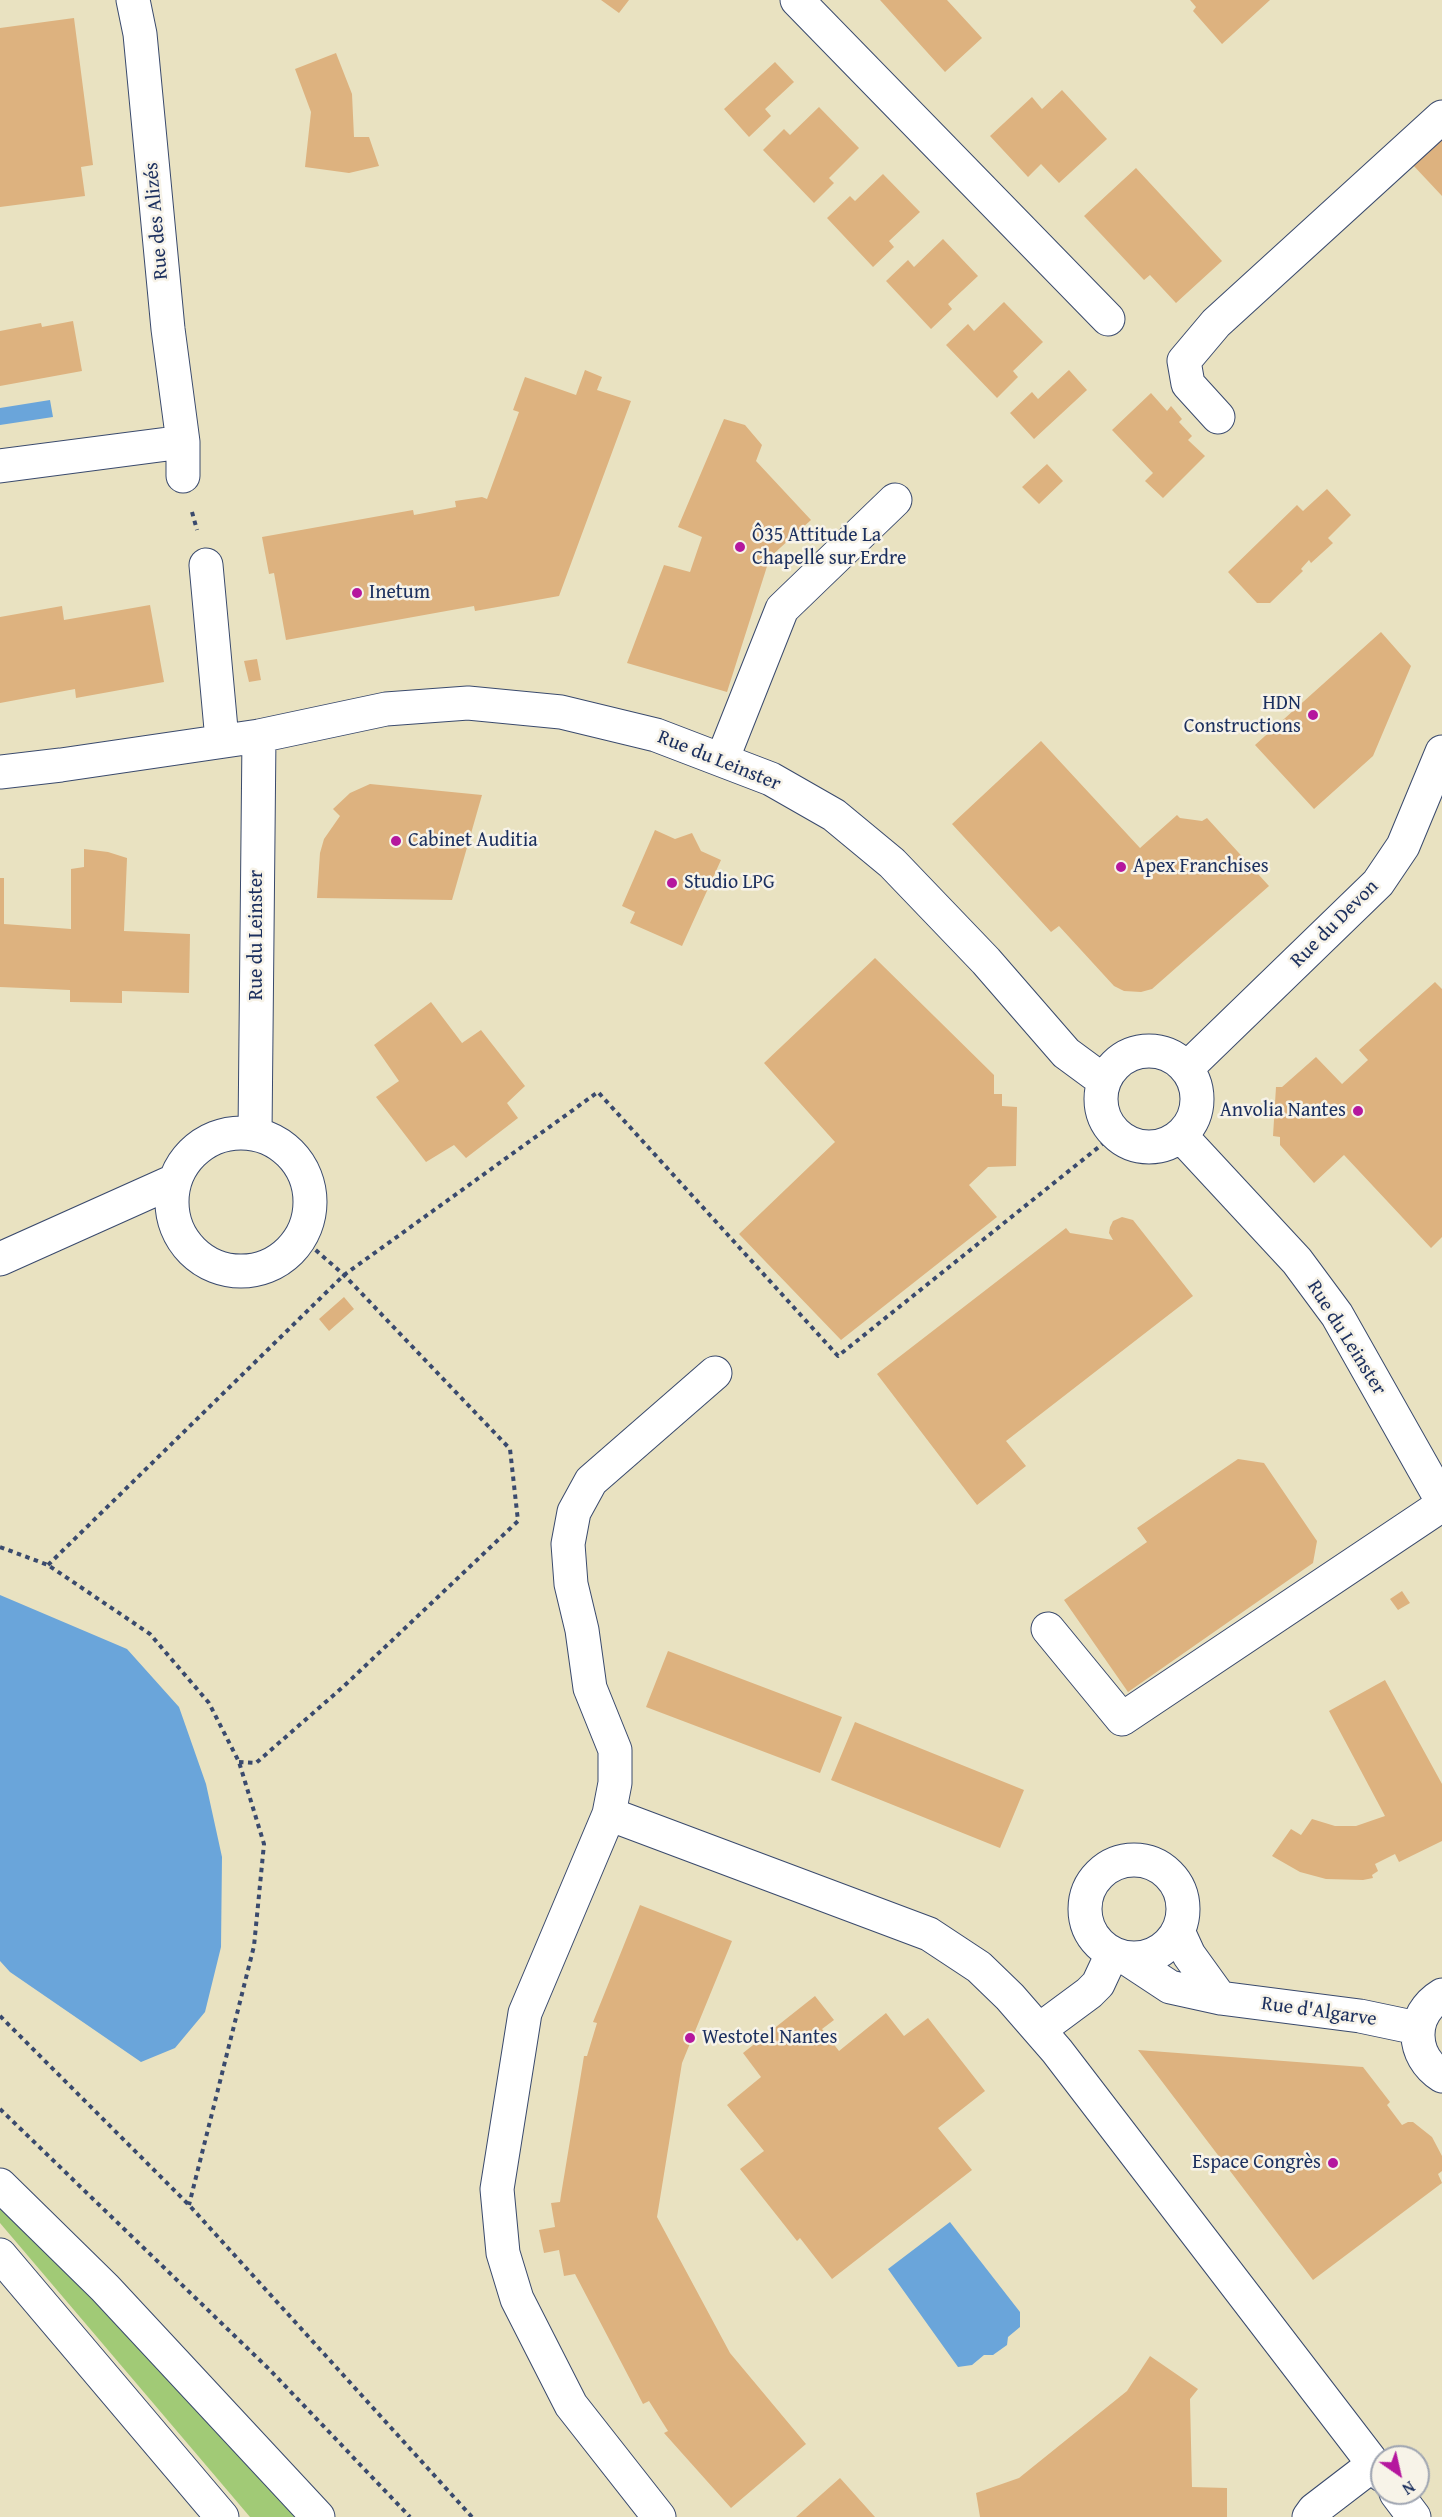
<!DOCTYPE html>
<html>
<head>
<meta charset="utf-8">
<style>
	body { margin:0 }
	#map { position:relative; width:1442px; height:2517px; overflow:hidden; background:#e9e2c1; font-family:"Gentium Book Plus",serif }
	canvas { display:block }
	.north { position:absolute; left:1370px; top:2445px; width:60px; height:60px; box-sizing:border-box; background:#f7f3e8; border:2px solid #9fa5b1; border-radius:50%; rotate:146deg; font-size:16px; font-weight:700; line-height:24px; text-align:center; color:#1b2f5e }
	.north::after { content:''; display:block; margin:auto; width:21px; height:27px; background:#b5179e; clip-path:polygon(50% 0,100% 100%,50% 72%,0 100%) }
</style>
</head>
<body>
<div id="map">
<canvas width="1442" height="2517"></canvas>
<div class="north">N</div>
</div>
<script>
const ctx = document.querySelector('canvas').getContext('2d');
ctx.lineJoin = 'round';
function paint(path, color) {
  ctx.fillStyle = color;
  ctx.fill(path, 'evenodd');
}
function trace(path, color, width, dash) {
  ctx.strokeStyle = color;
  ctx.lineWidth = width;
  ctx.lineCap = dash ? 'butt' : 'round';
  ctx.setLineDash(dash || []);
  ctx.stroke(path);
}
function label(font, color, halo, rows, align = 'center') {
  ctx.font = font + ' "Gentium Book Plus",serif';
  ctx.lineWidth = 5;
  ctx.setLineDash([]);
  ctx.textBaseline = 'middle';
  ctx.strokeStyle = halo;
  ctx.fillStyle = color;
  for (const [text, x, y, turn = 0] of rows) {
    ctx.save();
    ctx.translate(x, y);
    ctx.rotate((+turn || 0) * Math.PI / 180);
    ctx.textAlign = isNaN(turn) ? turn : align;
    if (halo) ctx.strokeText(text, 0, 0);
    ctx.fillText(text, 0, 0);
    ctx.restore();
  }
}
const green = new Path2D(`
	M0 2202 208 2414 300 2517H250L0 2223Z`);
const water = new Path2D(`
	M50 400 53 417 0 425V408Z
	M0 1595 127 1649 179 1707 206 1784 222 1857 221 1947 205 2012 175 2048 141 2062 10 1972 0 1961Z
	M950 2222 1020 2312V2327L1008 2337 1007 2345 993 2355H984L972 2365 958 2367 888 2269Z`);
const building = new Path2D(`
	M601 0H629L619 13Z
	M880 0H947L982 38 945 72Z
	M1190 0H1270L1222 44 1193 11 1196 7Z
	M74 18 93 165 81 167 85 196 0 207V28Z
	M336 53 352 94 354 137H369L379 166 349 173 305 167 311 112 295 69Z
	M775 62 794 82 765 109 771 116 749 137 724 109Z
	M1062 90 1107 139 1059 183 1041 164 1028 177 990 136 1032 97 1042 109Z
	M819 107 859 148 829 178 834 183 814 203 763 150 784 129 790 135Z
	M1442 136V196L1412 164Z
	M1136 168 1222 261 1176 303 1150 275 1144 280 1084 216Z
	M883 174 920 212 889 241 894 247 873 267 827 218 850 196 855 201Z
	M943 239 978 276 948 304 952 309 931 329 886 281 908 260 914 267Z
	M1004 302 1043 342 1013 371 1018 377 997 398 946 345 968 324 974 331Z
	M73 321 82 371 0 386V331L41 323 42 327Z
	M585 370 602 377 597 390 631 401 559 596 475 611 474 606 286 640 274 573 269 574 262 537 413 510 414 515 456 507 455 501 482 497 487 499 519 412 513 410 525 377 576 395Z
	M1069 370 1087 390 1034 439 1010 413 1032 392 1038 399Z
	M1151 393 1167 411 1171 406 1182 419 1179 422 1192 436 1188 440 1205 456 1163 498 1145 481 1153 473 1112 430Z
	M724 419 745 425 762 445 756 461 811 520 770 557 727 692 627 663 664 565 690 572 702 537 678 527Z
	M1047 464 1063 481 1039 504 1022 487Z
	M1327 489 1351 515 1328 538 1333 543 1311 563 1309 560 1301 569 1303 571 1270 603H1257L1228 572 1297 505 1303 511Z
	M150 605 164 682 76 698 75 689 0 703V617L62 606 64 620Z
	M1381 632 1411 666 1373 756 1314 809 1255 745Z
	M257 659 261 680 249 682 244 661Z
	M1041 741 1140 848 1177 815 1180 818 1202 821 1207 818 1269 886 1152 989 1141 992 1124 991 1114 986 1059 926 1051 932 952 824Z
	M370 784 482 795 452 900 317 898 320 853 324 839 340 816 333 809 350 793Z
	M655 830 675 839 692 833 701 851 721 860 682 946 630 923 635 912 622 906Z
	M84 849 108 852 127 858 124 931 190 934 189 993 122 991V1003L70 1002V990L0 987V878H4V924L71 929V869L84 867Z
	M875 958 994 1075V1094H1002V1106L1017 1107 1016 1166 988 1167 969 1185 997 1217 841 1340 739 1234 835 1142 764 1063Z
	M1435 982 1442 989V1237L1431 1248 1344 1155 1314 1183 1280 1145V1137L1273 1136 1276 1087H1282L1316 1057 1342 1084 1368 1060 1359 1050Z
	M431 1002 462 1043 481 1030 525 1086 507 1103 518 1118 466 1158 454 1145 426 1162 376 1097 399 1081 374 1045Z
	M1122 1217 1133 1220 1193 1296 1006 1441 1026 1466 977 1505 877 1374 1066 1228 1070 1233 1113 1240 1109 1233 1110 1227 1113 1221Z
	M344 1297 354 1309 329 1331 319 1319Z
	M1238 1459 1264 1463 1317 1541 1313 1563 1128 1692 1064 1600 1147 1542 1137 1528Z
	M1402 1591 1410 1603 1398 1610 1390 1599Z
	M668 1651 842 1717 820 1773 646 1707Z
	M1385 1680 1442 1784V1841L1399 1862 1395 1854 1375 1864 1378 1871 1372 1875 1373 1878 1363 1880 1326 1879 1300 1872 1272 1856 1291 1829 1301 1835 1312 1819 1335 1826H1356L1385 1816 1329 1711Z
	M855 1722 1024 1790 1000 1848 831 1780Z
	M640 1905 732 1941 682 2063 657 2217 730 2353 806 2444 731 2508 664 2433 668 2431 649 2401 643 2404 575 2274 564 2276 559 2250 544 2253 539 2230 555 2227 551 2203 560 2202 561 2195 584 2056H587L597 2023 593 2022Z
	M815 1996 834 2020 822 2029 839 2051 886 2013 904 2036 928 2018 985 2091 938 2128 972 2170 832 2279 800 2238 797 2241 740 2169 764 2151 727 2105 761 2077 743 2053Z
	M1138 2050 1363 2067 1390 2102 1387 2105 1402 2125 1408 2122H1413L1432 2137 1442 2156V2171L1438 2174 1442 2183 1313 2280Z
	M1150 2356 1198 2389 1190 2399 1192 2487 1227 2488V2517H980L976 2493 1019 2478 1127 2391Z
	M840 2478 875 2517H796Z`);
const path = new Path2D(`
	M192 512 197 530
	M0 1547 48 1565 150 1634 209 1703 239 1762 264 1844 254 1946 189 2205
	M48 1565 344 1275 598 1092 838 1356 1115 1134
	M239 1762 256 1763 344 1686 518 1521 510 1449 344 1275 301 1237
	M0 2016 189 2205 472 2517
	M0 2109 271 2371 410 2517`);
const minor = new Path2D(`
	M133 0 140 34 168 329 183 442V476
	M797 0 1108 319
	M1218 417 1188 384 1184 361 1216 323 1442 117
	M0 466 183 442
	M206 565 222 740
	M722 760 782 609 895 500
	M0 772 61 765 259 736 386 709 468 703 561 712 656 735 771 779 834 815 892 863 986 961 1066 1053 1104 1081
	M1101 1099a48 48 0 1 1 96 0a48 48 0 1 1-96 0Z
	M1187 1068 1378 883 1403 846 1442 752
	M172 1202a69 69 0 1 1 138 0a69 69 0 1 1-138 0Z
	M255 1133 259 736
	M1181 1136 1297 1261 1337 1315 1442 1501
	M0 1259 174 1181
	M1048 1629 1122 1719 1442 1505
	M609 1814 615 1783V1750L590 1688 582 1630 571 1584 568 1544 574 1512 591 1481 715 1373
	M1085 1909a49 49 0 1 1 98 0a49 49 0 1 1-98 0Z
	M1178 1931 1189 1955 1220 1998
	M1126 1958 1170 1987 1220 1998 1360 2016 1417 2028
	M1442 1995C1409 2015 1411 2056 1442 2076
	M1039 2030 1089 1993 1098 1984 1112 1954
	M1396 2493 1414 2517
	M659 2517 571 2405 517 2299 503 2253 497 2189 525 2013 609 1814 929 1934 979 1967 1010 1997 1057 2051 1382 2475
	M1309 2517 1314 2510 1374 2464`);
const major = new Path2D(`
	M0 2185 105 2288 318 2517
	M0 2255 222 2517`);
const markers = [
	[740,547,6,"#b5179e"],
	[357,593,6,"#b5179e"],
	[1313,715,6,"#b5179e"],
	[396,841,6,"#b5179e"],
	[1121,867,6,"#b5179e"],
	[672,883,6,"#b5179e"],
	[1358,1111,6,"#b5179e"],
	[690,2038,6,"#b5179e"],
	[1333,2163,6,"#b5179e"]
];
const streetNames = [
	["Rue des Alizés",157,221,-95],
	["Rue du Leinster",719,761,22],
	["Rue du Devon",1335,924,-45],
	["Rue du Leinster",257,935,-90],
	["Rue du Leinster",1346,1338,58],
	["Rue d'Algarve",1319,2012,8]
];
const poiNames = [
	["Ô35 Attitude La",752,536],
	["Chapelle sur Erdre",752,559],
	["Inetum",369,593],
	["HDN",1301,704,"right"],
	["Constructions",1301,727,"right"],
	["Cabinet Auditia",408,841],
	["Apex Franchises",1133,867],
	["Studio LPG",684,883],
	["Anvolia Nantes",1346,1111,"right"],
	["Westotel Nantes",702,2038],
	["Espace Congrès",1321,2163,"right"]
];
paint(green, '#a1ca76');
paint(water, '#6aa5da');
paint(building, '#ddb27f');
trace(minor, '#3a4a6d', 35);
trace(major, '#3a4a6d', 35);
trace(path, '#3a4a6d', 4, [4.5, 4.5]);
trace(minor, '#fff', 33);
trace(major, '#fff', 33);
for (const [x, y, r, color] of markers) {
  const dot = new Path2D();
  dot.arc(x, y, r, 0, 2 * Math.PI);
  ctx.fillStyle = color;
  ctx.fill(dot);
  trace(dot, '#f7f3e8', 2);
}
label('20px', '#1b2f5e', '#f7f3e8', streetNames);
label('20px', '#1b2f5e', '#f7f3e8', poiNames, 'left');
</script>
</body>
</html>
